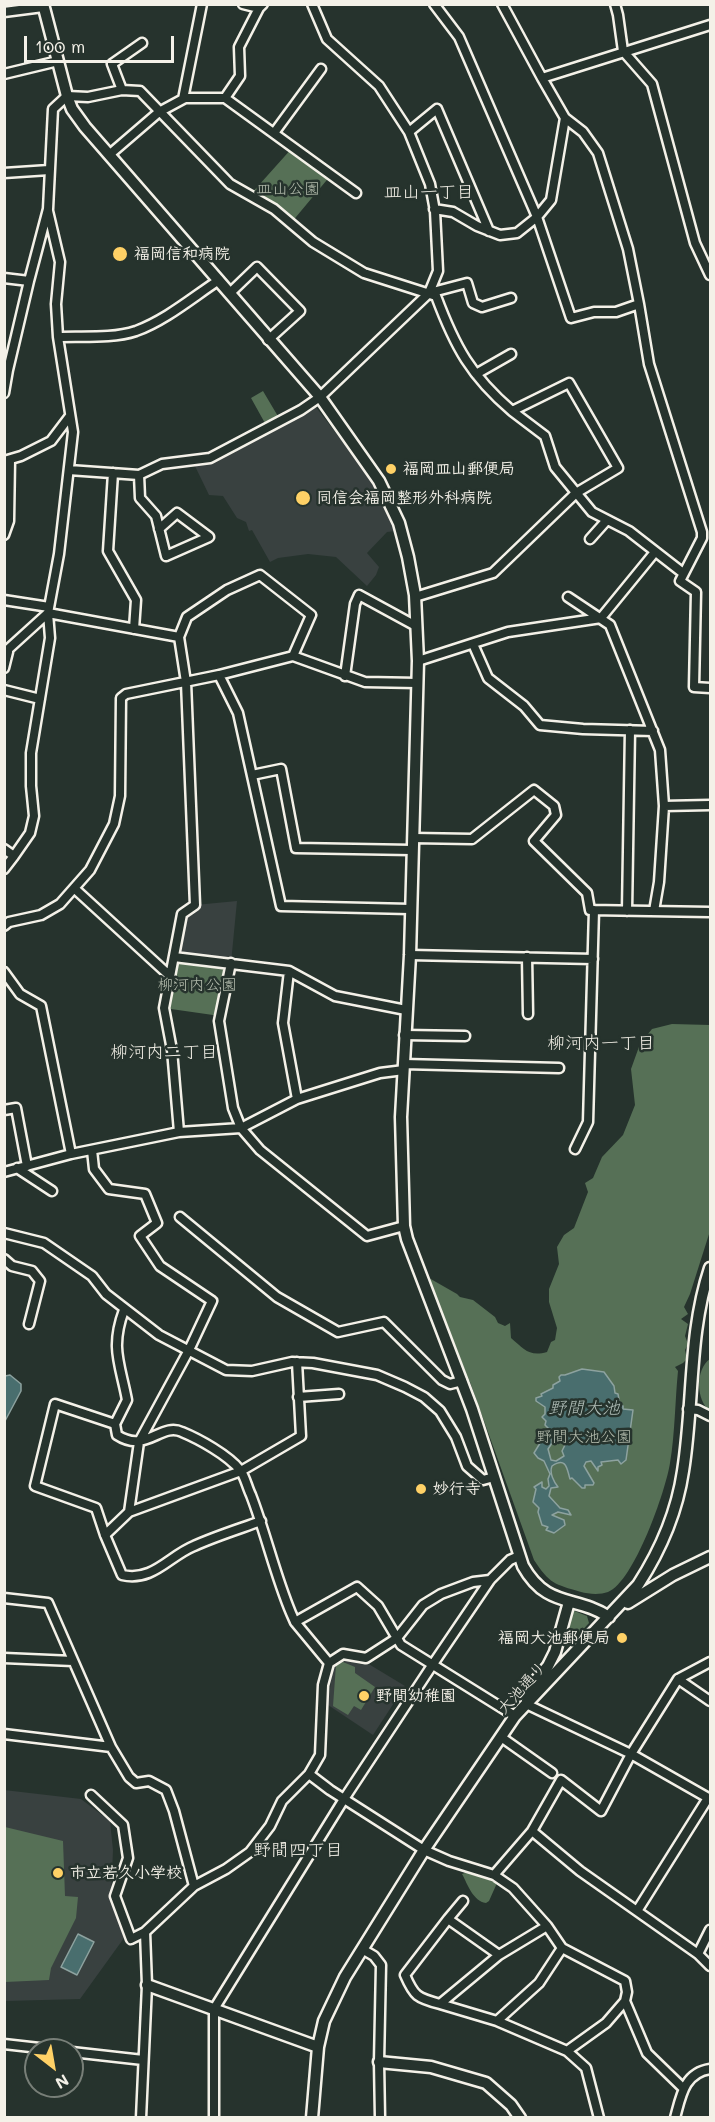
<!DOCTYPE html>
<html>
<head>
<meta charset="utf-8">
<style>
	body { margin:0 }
	#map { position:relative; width:715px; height:2122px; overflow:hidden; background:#26332d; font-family:Mali,sans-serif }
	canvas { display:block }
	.frame { position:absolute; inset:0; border:6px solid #f4f1e8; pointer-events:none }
	.north { position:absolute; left:24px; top:2038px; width:60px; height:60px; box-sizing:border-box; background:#26332d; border:2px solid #787f78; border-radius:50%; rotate:149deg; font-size:16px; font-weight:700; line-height:24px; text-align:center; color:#f4f1e8 }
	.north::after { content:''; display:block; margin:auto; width:21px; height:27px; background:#ffd166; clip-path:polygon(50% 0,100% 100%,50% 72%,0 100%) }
	.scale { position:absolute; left:24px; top:36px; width:150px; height:27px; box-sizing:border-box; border:3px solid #f4f1e8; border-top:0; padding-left:8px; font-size:18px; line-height:21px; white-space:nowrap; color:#f4f1e8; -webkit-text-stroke:4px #26332d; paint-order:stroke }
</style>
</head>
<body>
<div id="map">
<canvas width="715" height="2122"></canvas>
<div class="frame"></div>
<div class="north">N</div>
<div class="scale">100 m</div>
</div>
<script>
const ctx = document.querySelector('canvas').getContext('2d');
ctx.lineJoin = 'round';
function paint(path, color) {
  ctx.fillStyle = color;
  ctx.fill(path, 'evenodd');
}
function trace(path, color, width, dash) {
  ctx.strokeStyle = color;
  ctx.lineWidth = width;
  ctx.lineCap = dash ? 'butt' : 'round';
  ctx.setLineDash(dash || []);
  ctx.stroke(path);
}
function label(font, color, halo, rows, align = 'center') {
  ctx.font = font + ' Mali,"Klee One",sans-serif';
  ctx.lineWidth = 5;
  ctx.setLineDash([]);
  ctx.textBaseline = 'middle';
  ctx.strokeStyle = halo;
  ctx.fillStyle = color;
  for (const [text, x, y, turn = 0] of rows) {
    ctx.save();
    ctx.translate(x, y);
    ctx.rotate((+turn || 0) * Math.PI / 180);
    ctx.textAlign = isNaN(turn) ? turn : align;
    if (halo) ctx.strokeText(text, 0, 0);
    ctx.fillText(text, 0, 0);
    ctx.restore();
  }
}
const built = new Path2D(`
	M315 406 364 469 383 500 395 531 387 532 367 553 379 567 376 575 367 586 336 557 308 554 278 558 270 562 252 530 249 531 246 522 237 518 223 496 209 495 194 464 231 454Z
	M237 901 231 963 174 957 182 914 195 905Z
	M342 1658 359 1664 367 1663 405 1686 373 1735 328 1705 333 1664Z
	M4 1790 81 1799 110 1821 113 1850 111 1897 124 1938 80 1999 5 2001Z`);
const green = new Path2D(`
	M293 147 331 175 291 223 250 195Z
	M263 391 279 418 266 425 251 398Z
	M174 957 231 963 220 1016 164 1008Z
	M672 1024 710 1025V1231L690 1294 684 1307 688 1314 681 1319 688 1324 685 1336 688 1344 685 1350 687 1359 683 1363 675 1367 678 1371C675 1401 675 1433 670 1463 666 1490 634 1582 608 1592 600 1595 588 1594 581 1592 554 1584 550 1584 534 1560L470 1382 465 1375 466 1373 429 1278 457 1294 460 1297 473 1300 495 1317 498 1323 505 1326 510 1323 511 1338C524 1349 529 1357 547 1352L551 1342 555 1340 557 1328 549 1302V1289L559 1264 557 1247 564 1235 574 1228 588 1192 585 1183 593 1178 602 1157 623 1135 635 1105 631 1069 640 1044 652 1029Z
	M710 1359V1411C696 1401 695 1369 710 1359Z
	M572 1610 587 1616 589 1623 569 1645 566 1646 562 1644Z
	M343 1662 355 1667V1673L375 1687 361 1710 354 1706 348 1715 333 1706 336 1665Z
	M5 1827 63 1841 65 1896 78 1897 76 1918 51 1968 49 1980 5 1982Z
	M468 1872 497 1883 489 1901 486 1903C473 1901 468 1885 462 1874Z`);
const water = new Path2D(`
	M582 1369 604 1372 614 1386 615 1393 618 1394 620 1405 623 1406V1409L633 1410 626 1460 621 1464 618 1460 601 1462 602 1465 598 1467V1471L591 1461 586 1462 584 1466 594 1483 593 1485H585V1488H582L572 1478 570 1479C567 1470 567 1456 552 1466 549 1473 554 1482 558 1487L551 1488 549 1496 560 1508 568 1510 571 1515 558 1512 552 1515 564 1520 565 1525 554 1533 546 1530 548 1527 542 1525 538 1512 539 1508 533 1502 536 1489 534 1487 542 1482V1487L546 1489 549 1486 548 1479 550 1474 544 1461 538 1458 534 1453 545 1435 550 1430 545 1425 546 1421 542 1417 545 1414V1407L536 1401V1398L542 1396 541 1394 553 1388V1385L560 1381 559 1377 561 1375H565ZM556 1433 564 1436 567 1441 562 1451 564 1456 556 1461 551 1460 548 1449 552 1443 551 1436Z
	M10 1375 21 1384V1391L5 1421V1376Z
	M78 1934 94 1942 77 1975 61 1967Z`);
const minor = new Path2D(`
	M243 4 259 8
	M434 4 459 37 537 217 571 318 594 312H616L639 304 649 364 702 532V538L680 581 696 592 694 687 710 688
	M502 4 542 78
	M615 4 618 15 623 51 652 84 695 243 710 275
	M4 12 43 7
	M4 74 58 61
	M122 90 112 64 142 43
	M225 98 240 76 239 47 259 8 263 4
	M183 99 202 4
	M565 118 583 132 598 153 628 249 639 304
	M409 132 437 109 489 231
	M274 133 321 69
	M109 155 159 112 185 98H225L356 193
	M4 173 49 170
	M434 209 453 212 477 226 500 235 517 233 537 217 551 200 565 118 542 78 710 25
	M4 278 29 281 48 209 53 109 67 96 88 97 122 90 140 91 230 184 274 209 313 242 364 273 436 296C455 347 471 376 512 411L569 383 618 468 576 493 493 573 415 597
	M231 292 257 267 300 311 268 340
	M429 293 467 283 473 303 482 307 511 298
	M58 337C83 336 112 339 136 331 166 320 193 297 219 280
	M4 370H8L29 281
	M476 374 511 354
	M4 393 8 370
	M512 411 545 436 555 467 592 512 629 531 683 573
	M4 461 21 456 51 441 70 416
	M69 470 139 475 162 464 210 458 301 410 320 397 429 293 438 271 435 211 430 184 409 132 379 86 327 39 312 4
	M113 473 108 551 136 600 134 629
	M139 475 140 498 156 516 166 556 209 537 177 513 159 529
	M4 535 9 521 10 460
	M590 539 607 520
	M568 597 610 625 660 750 664 806
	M4 600 49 607
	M473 644 488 678 524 706 540 725 583 729 653 731
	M4 653 48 613 179 637
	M418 661 508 632 601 618 655 552
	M4 668 8 652
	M219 675 293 656
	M345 676 355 604 359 595 416 626
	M4 690 40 699
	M252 775 281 769 296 848 412 850
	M413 838 472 839 534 790 554 806 556 815 534 841 587 893 590 910 710 912
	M4 849 14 856 4 869
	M14 856 30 833 34 816 31 786V753L50 638 48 613 59 554 73 432 58 337 56 304 60 262 48 211
	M75 889 170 976
	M627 911 630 730
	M654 911 659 882 664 806 710 805
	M4 926 9 922 41 915 60 904 90 870 114 824 120 796 121 698 126 694 219 675 238 713 281 906 410 909
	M410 955 593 959
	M174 957 289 971 335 996 406 1010
	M527 957 528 1014
	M231 963 219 1021 233 1108 241 1128 260 1150 367 1236 404 1226
	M289 971 283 1023 297 1099
	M4 972 20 994 41 1006 71 1154
	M404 1035 465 1036
	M404 1064 559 1068
	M4 1110 16 1108 27 1166
	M179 1132 172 1050 164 1008 182 914 195 905 186 682 179 637 187 617 227 590 260 575 311 615 293 656 365 682 417 683
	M575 1149 588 1122 594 910
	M92 1150 94 1169 109 1189 145 1194 157 1223 140 1236 160 1266 212 1301 189 1350 139 1442 129 1512 105 1535
	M17 1168 52 1191
	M4 1172 71 1154 179 1132 241 1128 297 1099 380 1073 404 1070
	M180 1217 277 1297 338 1332 384 1322 442 1380 450 1384 462 1381
	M4 1233 44 1243 92 1276 106 1294 159 1335 226 1370 252 1371 292 1362 313 1363 377 1375 405 1387 424 1397 440 1411 456 1437 467 1466 483 1480 494 1477
	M4 1259 12 1266 32 1271 40 1281 29 1324
	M124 1310C110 1348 120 1363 127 1400L115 1424 117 1435C146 1454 161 1422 182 1432 199 1439 228 1455 240 1470 245 1476 247 1487 251 1495 266 1534 275 1575 291 1613L295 1622 329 1663
	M298 1397 339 1394
	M688 1409 698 1410 710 1416
	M115 1424 55 1404 35 1486 96 1508 105 1535 122 1575C153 1582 169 1556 194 1546 216 1536 239 1529 261 1521
	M129 1512 241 1471 301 1436 297 1362
	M4 1598 48 1603 111 1747
	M295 1622 357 1587 378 1606 401 1645 515 1716
	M4 1658 73 1661
	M678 1679 710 1701
	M526 1704 631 1754 710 1799
	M4 1734 111 1747 129 1777 136 1783 149 1781 166 1790 174 1811 194 1886 145 1932 147 1985 141 2118
	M501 1737 552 1773
	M309 1774 320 1755 323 1685 329 1663 343 1654 366 1658 397 1638 423 1605 441 1594 473 1582 490 1580
	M91 1795 123 1825 128 1858 115 1896 131 1939 145 1932
	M532 1831 580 1871 698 1954
	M494 1875 532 1831 561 1780 601 1811 631 1754 678 1679 710 1662
	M194 1886 226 1869 250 1852 270 1826 282 1801 309 1774 330 1790 424 1850 449 1861 494 1875 513 1888 547 1926 562 1948 625 1981 627 1992 625 2001 647 2053 683 2088
	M637 1911 708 1798
	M448 1919 463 1901
	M710 1930 698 1954 710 1966
	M362 1949 374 1956 381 1965 379 2062 380 2118
	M499 1955 448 1919 405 1975C414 1996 417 1998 440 2004L499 1955 547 1926
	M440 2004 497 2021 539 1983 562 1948
	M497 2021 567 2051 606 2023 625 2001
	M4 2044 57 2050
	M567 2051 586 2068 599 2118
	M72 2052 143 2060
	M214 2118V2009L344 1799 433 1664 490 1580 510 1560 519 1556
	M675 2118C681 2096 684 2073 710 2069`);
const tertiary = new Path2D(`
	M43 4 67 96 72 109 85 127 320 397 379 481 399 523 408 557 415 595 418 661 410 955 401 1117 404 1226 407 1239 472 1409 523 1566C547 1609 576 1595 609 1617
	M628 1603 673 1575 710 1557
	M527 1701 533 1684 548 1666 555 1652 569 1602
	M147 1985 318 2047
	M379 2062 431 2067 486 2083 511 2105 520 2118
	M312 2118 318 2047 324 2021 345 1977 424 1850 515 1716 638 1585C660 1551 677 1512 683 1471 694 1403 688 1334 710 1268`);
const markers = [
	[120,254,8,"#ffd166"],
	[391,469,6,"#ffd166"],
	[303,498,8,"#ffd166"],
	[421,1489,6,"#ffd166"],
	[622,1638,6,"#ffd166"],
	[364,1696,6,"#ffd166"],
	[58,1873,6,"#ffd166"]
];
const parkNames = [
	["皿山公園",288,189],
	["柳河内公園",197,985],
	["野間大池公園",584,1437]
];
const poiNames = [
	["福岡信和病院",134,254],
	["福岡皿山郵便局",403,469],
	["同信会福岡整形外科病院",316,498],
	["妙行寺",433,1489],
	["福岡大池郵便局",610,1638,"right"],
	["野間幼稚園",376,1696],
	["市立若久小学校",70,1873]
];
const streetNames = [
	["大池通り",522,1688,-48]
];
const neighbourhoodNames = [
	["皿山一丁目",429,192],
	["柳河内一丁目",601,1043],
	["柳河内二丁目",164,1052],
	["野間四丁目",298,1850]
];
const waterNames = [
	["野間大池",584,1408]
];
paint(built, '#394140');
paint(green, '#567056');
paint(water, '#496e6e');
trace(water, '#8da29f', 1.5);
trace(minor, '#f4f1e8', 13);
trace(tertiary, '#f4f1e8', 15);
trace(minor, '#26332d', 8);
trace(tertiary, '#26332d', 10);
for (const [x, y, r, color] of markers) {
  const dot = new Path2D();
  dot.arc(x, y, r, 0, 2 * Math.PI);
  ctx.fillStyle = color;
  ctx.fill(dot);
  trace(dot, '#26332d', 2);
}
label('16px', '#b5bdae', '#26332d', parkNames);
label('bold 16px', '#f4f1e8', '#26332d', poiNames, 'left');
label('16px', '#f4f1e8', '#26332d', streetNames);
label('18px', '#f4f1e8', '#26332d', neighbourhoodNames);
label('italic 18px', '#b0bdb7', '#26332d', waterNames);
</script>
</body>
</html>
